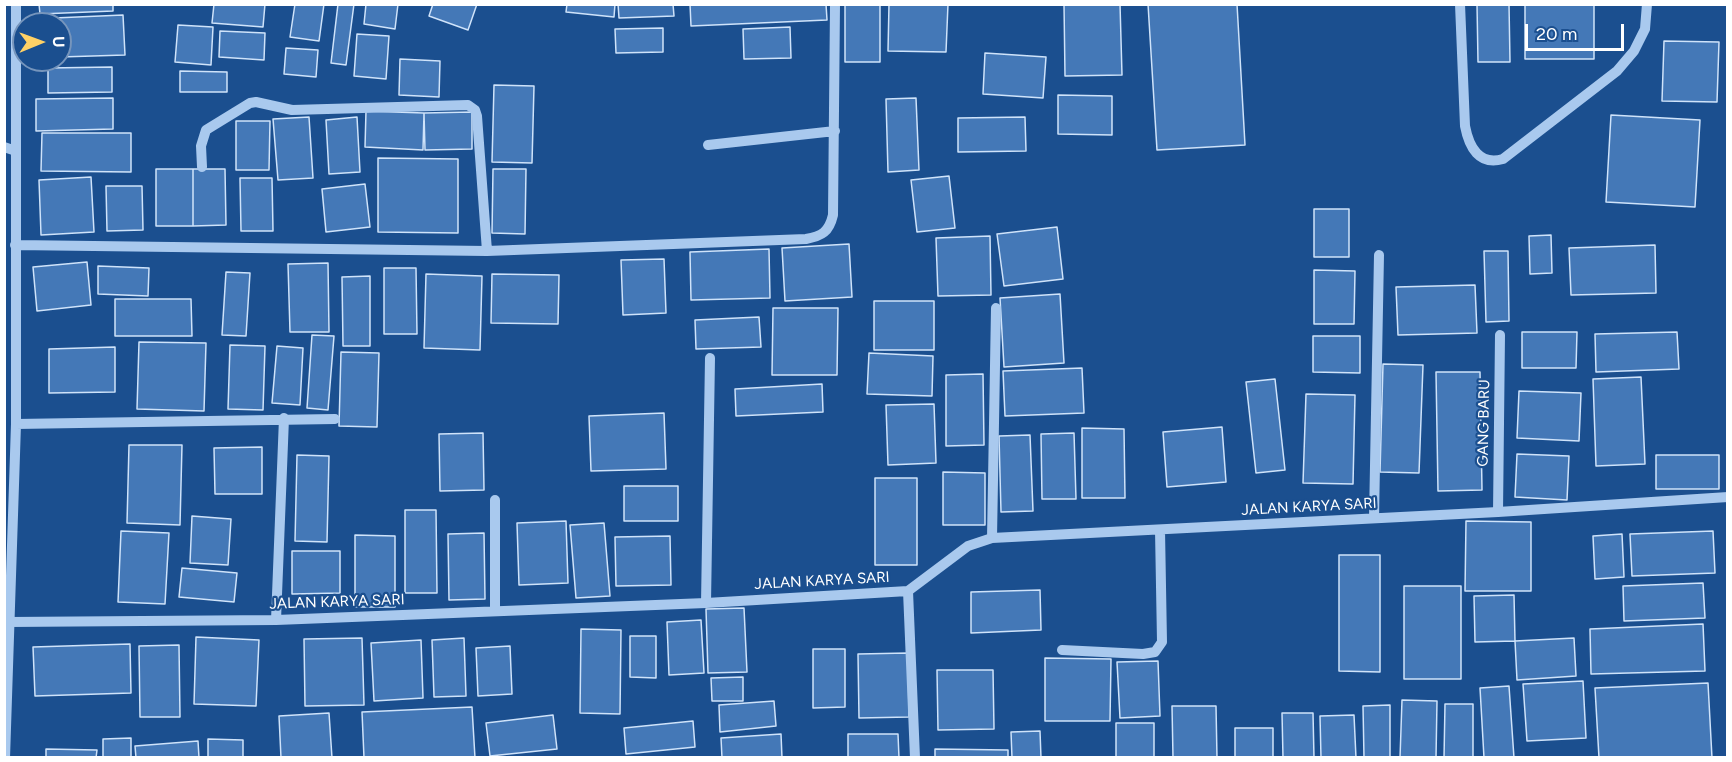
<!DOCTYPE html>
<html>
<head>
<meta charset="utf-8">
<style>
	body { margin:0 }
	#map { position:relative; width:1732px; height:762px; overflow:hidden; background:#1b4f8f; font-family:Figtree,sans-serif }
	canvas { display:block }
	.frame { position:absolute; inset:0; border:6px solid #fff; pointer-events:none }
	.north { position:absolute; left:12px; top:12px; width:60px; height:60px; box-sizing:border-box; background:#1b4f8f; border:2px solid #7695bc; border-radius:50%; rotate:89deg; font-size:16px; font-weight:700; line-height:24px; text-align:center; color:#fff }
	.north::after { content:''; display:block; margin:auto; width:21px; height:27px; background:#ffd166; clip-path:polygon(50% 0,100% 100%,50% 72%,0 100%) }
	.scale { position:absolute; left:1525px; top:24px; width:99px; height:27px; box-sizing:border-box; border:3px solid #fff; border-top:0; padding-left:8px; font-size:18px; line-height:21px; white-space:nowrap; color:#fff; -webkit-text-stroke:4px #1b4f8f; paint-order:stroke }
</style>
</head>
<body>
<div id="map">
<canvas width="1732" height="762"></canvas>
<div class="frame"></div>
<div class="north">U</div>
<div class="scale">20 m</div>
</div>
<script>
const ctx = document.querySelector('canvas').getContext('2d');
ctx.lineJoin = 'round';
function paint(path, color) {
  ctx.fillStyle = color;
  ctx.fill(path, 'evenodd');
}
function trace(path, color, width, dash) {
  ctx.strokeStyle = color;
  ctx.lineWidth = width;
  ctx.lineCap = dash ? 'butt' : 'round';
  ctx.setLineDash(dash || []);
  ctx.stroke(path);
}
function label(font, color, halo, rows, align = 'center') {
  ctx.font = font + ' Figtree,sans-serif';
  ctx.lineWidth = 4.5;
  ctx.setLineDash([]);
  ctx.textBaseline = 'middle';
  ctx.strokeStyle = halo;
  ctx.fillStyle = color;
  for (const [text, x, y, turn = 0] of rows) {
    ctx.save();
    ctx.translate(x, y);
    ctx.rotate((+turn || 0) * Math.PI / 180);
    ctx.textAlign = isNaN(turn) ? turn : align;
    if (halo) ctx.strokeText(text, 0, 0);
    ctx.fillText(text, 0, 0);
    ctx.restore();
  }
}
const building = new Path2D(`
	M39 4H113V11L40 14Z
	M214 4H265L263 27 212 23Z
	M295 4H324L319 41 290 37Z
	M338 4H354L346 65 331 63Z
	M366 4H398L395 29 364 24Z
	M433 4H477L468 30 429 16Z
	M567 4H615L614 17 566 12Z
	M618 4H673L674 16 619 18Z
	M690 4H826L827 20 691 26Z
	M845 4H880V62H845Z
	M889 4H948L946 52 888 51Z
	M1064 4H1120L1122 75 1065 76Z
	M1148 4H1237L1245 145 1157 150Z
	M1477 4H1509L1510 62H1478Z
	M1525 4H1594V59H1525Z
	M123 15 125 55 60 57V24H54V18Z
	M178 25 213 27 211 65 175 62Z
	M790 27 791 58 744 59 743 29Z
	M663 28V52L616 53 615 29Z
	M220 31 265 33 264 60 219 57Z
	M357 34 389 36 386 79 354 76Z
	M1664 41 1719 42 1717 102 1662 101Z
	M286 48 318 50 316 77 284 74Z
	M985 53 1046 57 1043 98 983 94Z
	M400 59 440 61 439 97 399 95Z
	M112 67V92L48 93V68Z
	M180 71 227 72V92H180Z
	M494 85 534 86 532 163 492 162Z
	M1058 95 1112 96V135L1058 134Z
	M113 98V129L36 131V99Z
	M916 98 919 170 888 172 886 99Z
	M366 111 424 113 423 150 365 147Z
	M472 112V149L425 150 424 113Z
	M1611 115 1700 120 1695 207 1606 202Z
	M309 117 313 178 278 180 273 119Z
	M357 117 360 172 329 174 326 120Z
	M1025 117 1026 151 958 152V118Z
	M236 121H270L269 170H236Z
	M42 133H131V172L41 171Z
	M378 158 458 159V233L378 232Z
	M156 169H193V226H156Z
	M193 169H225L226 225 193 226Z
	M493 169H526L525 234 492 233Z
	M949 176 955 228 917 232 911 180Z
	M91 177 94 232 41 235 39 180Z
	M240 178H272L273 231H241Z
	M365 184 370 227 326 232 322 189Z
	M106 186H142L143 230 107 231Z
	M1314 209H1349V257H1314Z
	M1057 227 1063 279 1004 286 997 234Z
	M1551 235 1552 273 1530 274 1529 236Z
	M990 236 991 295 938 296 936 238Z
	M849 244 852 297 785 301 782 248Z
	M1655 245 1656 293 1571 295 1569 248Z
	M769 249 770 298 691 300 690 252Z
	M1484 251H1508L1509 321 1486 322Z
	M664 259 666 313 623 315 621 260Z
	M87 262 91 305 37 311 33 267Z
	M328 263 329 332H290L288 264Z
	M98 266 149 268 148 296 98 294Z
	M384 268H416L417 334H384Z
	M1314 270 1355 271 1354 324H1314Z
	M226 272 250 273 246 336 222 335Z
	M426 274 482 276 480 350 424 348Z
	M492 274 559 275 558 324 491 323Z
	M370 276V346H343L342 277Z
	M1475 285 1477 333 1398 335 1396 287Z
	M1060 294 1064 363 1004 367 1000 298Z
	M115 299H191L192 336H115Z
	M874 301H934V350H874Z
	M773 308H838L837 375H772Z
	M759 317 761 347 696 349 695 320Z
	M1522 332H1577L1576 368H1522Z
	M1677 332 1679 369 1596 372 1595 334Z
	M312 335 334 336 328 410 307 408Z
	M1313 336H1360V373L1313 372Z
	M139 342 206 343 204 411 137 409Z
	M230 345 265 346 263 410 228 409Z
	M277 346 303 348 300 405 272 403Z
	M115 347V392L49 393V349Z
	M341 352 379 353 377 427 339 426Z
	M869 353 933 356 932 396 867 394Z
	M1383 364 1423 365 1419 473 1380 472Z
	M1082 368 1084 413 1005 416 1003 371Z
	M1436 372H1480L1482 490 1438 491Z
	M983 374 984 445 946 446V375Z
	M1641 377 1645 464 1596 466 1593 379Z
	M1275 379 1285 470 1256 473 1246 382Z
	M822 384 823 412 736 416 735 389Z
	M1519 391 1581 393 1579 441 1517 438Z
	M1306 394 1355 395 1353 484 1303 483Z
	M934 404 936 463 888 465 886 405Z
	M664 413 666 469 591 471 589 416Z
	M1222 427 1226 482 1167 487 1163 432Z
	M1082 428 1124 429 1125 498H1082Z
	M483 433 484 490 440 491 439 434Z
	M1074 433 1076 499H1042L1041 434Z
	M1030 435 1033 511 1001 512 999 436Z
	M129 445H182L180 525 127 523Z
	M262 447V494H215L214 448Z
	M1517 454 1569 456 1567 500 1515 497Z
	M297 455 329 456 327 542 295 541Z
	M1656 455H1719V489H1656Z
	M943 472 985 473V525H943Z
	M875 478H917V565H875Z
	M624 486H678V521H624Z
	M405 510H436L437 593H405Z
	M192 516 231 519 228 565 190 563Z
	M566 521 568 583 519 585 517 523Z
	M1466 521 1531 522V591H1465Z
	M604 523 610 596 576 598 570 525Z
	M121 531 169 533 165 604 118 602Z
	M1713 531 1715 573 1632 576 1630 534Z
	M484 533 485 599 449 600 448 534Z
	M1622 534 1624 577 1595 579 1593 536Z
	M355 535 395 536V607H355Z
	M670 536 671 585 616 586 615 537Z
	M292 551H340V593L292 594Z
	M1339 555H1380V672L1339 671Z
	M182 568 237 573 234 602 179 597Z
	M1703 583 1705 618 1624 621 1623 586Z
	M1404 586H1461V679H1404Z
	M1040 590 1041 630 971 633V592Z
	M1514 595 1515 641 1475 642 1474 596Z
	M744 608 747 672 708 673 706 609Z
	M701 620 704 673 669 675 667 622Z
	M1703 624 1705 671 1591 674 1590 629Z
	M581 629 621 630 620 714 580 713Z
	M630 636H656V678L630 677Z
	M196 637 259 640 256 706 194 704Z
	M362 638 364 705 305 706 304 639Z
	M464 638 466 696 434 697 432 640Z
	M1574 638 1576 676 1517 680 1515 641Z
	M421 640 423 698 374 701 371 643Z
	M130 644 131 693 35 696 33 647Z
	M179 645 180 717H140L139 646Z
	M510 646 512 694 478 696 476 648Z
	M813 649H845V707L813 708Z
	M908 653 909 717 859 718 858 654Z
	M1045 658 1111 659 1110 721H1045Z
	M1158 661 1160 716 1120 718 1117 662Z
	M937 670H993L994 729 938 730Z
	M743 677V701H712L711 678Z
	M1583 681 1586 738 1527 741 1523 684Z
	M1708 683 1712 758H1599L1595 688Z
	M1509 686 1514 758H1484L1480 688Z
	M1402 700 1437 701 1436 758H1400Z
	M774 701 776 726 720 732 719 705Z
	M1445 704H1473V758H1444Z
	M1390 705V758H1364L1363 706Z
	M1172 706H1216L1217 758H1173Z
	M472 707 475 758H364L362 712Z
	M329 713 332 758H281L279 716Z
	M1282 713H1313L1314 758H1283Z
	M553 715 557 749 490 756 486 723Z
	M1354 715 1356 758H1321L1320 716Z
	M693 721 695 747 626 754 624 728Z
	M1116 723H1154V758H1116Z
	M1235 728H1273V758H1235Z
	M1040 731 1041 758H1012L1011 732Z
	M781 734 782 758H722L721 738Z
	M848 734H898L899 758H848Z
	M131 738V758H103V739Z
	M208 739 243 740V758H208Z
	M198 741 199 758H136L135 746Z
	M46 749 97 750 96 758H46Z
	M935 749 1008 750V758H935Z`);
const minor = new Path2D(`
	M1460 4 1465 126C1469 147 1479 166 1503 159L1617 71 1634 51 1645 29 1647 4
	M708 145 835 131
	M4 147 16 151
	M202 167 201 146 206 130 250 103 256 102 292 110 468 105 475 110 477 116 487 251 806 239C822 236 829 232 833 215L835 4
	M15 245 487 251
	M16 424 335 419
	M1498 512 1500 335
	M1374 518 1379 255
	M992 538 996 308
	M908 591 915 758
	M706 603 710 358
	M495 611V500
	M276 620 284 418
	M9 622 276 620 706 603 908 591 968 546 992 538 1498 512 1728 497
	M1062 650 1143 654 1155 652 1162 642 1160 530
	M5 758 16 424V4`);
const streetNames = [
	["GANG BARU",1484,423,-89],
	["JALAN KARYA SARI",1309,507,-3],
	["JALAN KARYA SARI",822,581,-3],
	["JALAN KARYA SARI",337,602,-2]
];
paint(building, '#4478b7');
trace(building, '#cfe3fa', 1.5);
trace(minor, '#a9c9ee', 10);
label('15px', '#fff', '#1b4f8f', streetNames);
</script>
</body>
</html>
